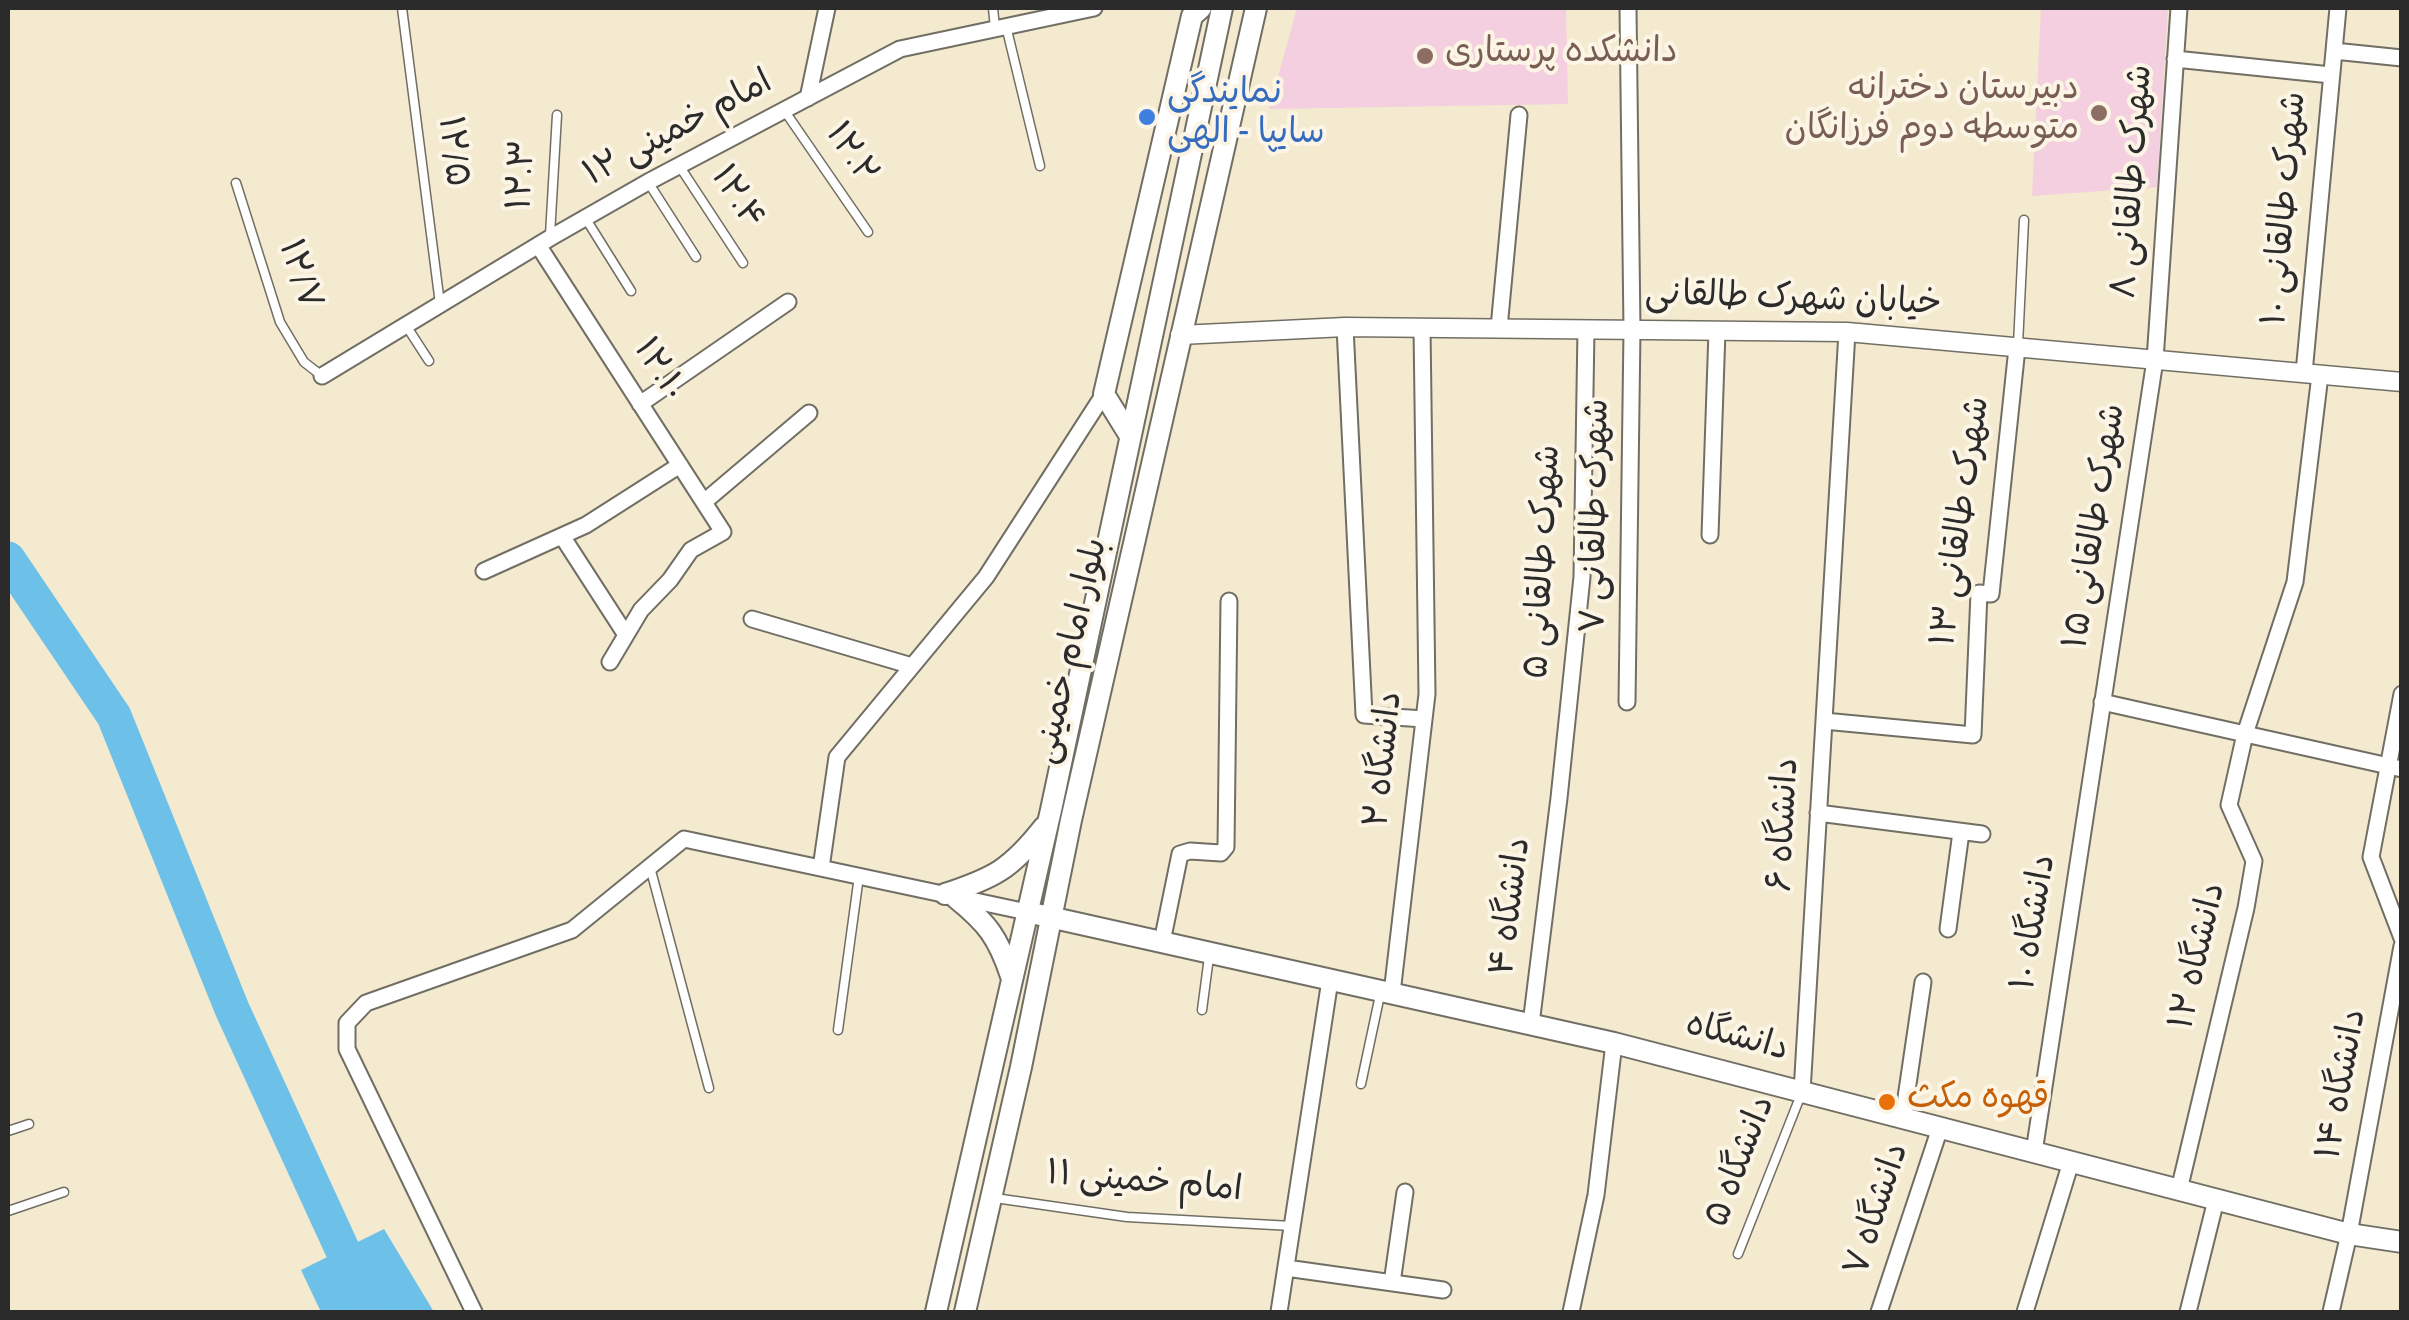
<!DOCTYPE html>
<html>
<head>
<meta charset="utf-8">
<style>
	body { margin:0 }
	#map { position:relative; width:2409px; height:1320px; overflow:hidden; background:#f3eacf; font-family:Dekko,sans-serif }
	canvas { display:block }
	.frame { position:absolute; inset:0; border:10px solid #2b2b2b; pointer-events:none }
</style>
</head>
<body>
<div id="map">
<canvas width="2409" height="1320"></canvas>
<div class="frame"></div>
</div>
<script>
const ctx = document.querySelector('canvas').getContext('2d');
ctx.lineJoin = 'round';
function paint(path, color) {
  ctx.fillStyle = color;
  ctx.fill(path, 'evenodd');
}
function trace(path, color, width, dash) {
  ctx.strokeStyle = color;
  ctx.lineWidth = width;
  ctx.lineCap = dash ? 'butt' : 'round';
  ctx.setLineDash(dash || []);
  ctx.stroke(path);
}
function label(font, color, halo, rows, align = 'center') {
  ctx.font = font + ' Dekko,"Playpen Sans Arabic",sans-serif';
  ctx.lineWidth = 8;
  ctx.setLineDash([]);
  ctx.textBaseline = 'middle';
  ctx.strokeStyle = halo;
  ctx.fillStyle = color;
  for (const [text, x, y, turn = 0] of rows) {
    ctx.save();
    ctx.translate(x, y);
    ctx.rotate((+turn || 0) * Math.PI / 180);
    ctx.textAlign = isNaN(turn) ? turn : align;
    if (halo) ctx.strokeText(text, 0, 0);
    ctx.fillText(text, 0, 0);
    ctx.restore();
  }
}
const built = new Path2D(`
	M1297 8H1566L1568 104 1269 109Z
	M2041 8H2168L2157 187 2032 196Z`);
const water = new Path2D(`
	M384 1229 434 1312H321L301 1270Z`);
const river = new Path2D(`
	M8 559 114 716 232 1009 371 1312`);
const service = new Path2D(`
	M402 8 440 304
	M993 8 995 28
	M1006 26 1040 166
	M784 110 868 232
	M680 167 743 263
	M648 182 696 257
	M236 183 280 322 304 362 322 376
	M586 219 631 291
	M550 235 557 115
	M407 327 429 361
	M2018 345 2024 220
	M650 867 709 1088
	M1202 1010 1209 957
	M838 1030 859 876
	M1361 1084 1380 995
	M8 1131 29 1124
	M995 1198 1127 1217 1292 1226
	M8 1211 64 1192
	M1738 1254 1802 1092`);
const minor = new Path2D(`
	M2334 51 2402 58
	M2175 59 2331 75
	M808 98 827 8
	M538 245 723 532 691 550 670 580 641 610 610 662
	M1345 327 1364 715 1424 719
	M1499 328 1519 115
	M2304 373 2338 8
	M322 376 550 238 648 182 900 49 1094 8
	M640 404 788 302
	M704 502 809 413
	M1710 535 1717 331
	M562 536 626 635
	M484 571 586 525 680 465
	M752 619 912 666
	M2402 694 2371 857 2402 938
	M1627 702 1632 330 1628 8
	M2102 702 2402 769
	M1824 721 1973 735 1979 593 1991 594 2017 348
	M1818 813 1982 834
	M821 868 837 757 986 577 1104 394
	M1948 929 1961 832
	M1162 942 1180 854 1190 851 1221 853 1226 847 1229 601
	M1392 993 1427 694 1422 328
	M1531 1024 1559 798 1582 577 1586 329
	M1802 1092 1847 332
	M1903 1118 1923 982
	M2034 1152 2155 360 2179 8
	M2179 1190 2246 908 2254 861 2229 805 2245 734 2295 582 2320 375
	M1286 1268 1443 1290
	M1392 1283 1405 1192
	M474 1312 347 1049V1023L366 1003 572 930 684 839 1027 912
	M1279 1312 1330 980
	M1571 1312 1596 1195 1614 1043
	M1879 1312 1940 1128
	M2025 1312 2071 1162
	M2188 1312 2216 1200
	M2331 1312 2349 1234 2402 946`);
const tertiary = new Path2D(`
	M1180 335 1345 327 1847 332 2402 382`);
const secondary = new Path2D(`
	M1130 436 1104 394 1192 16 1201 8
	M945 894C994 878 1011 869 1044 827
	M956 898C987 923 998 937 1011 976
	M1027 912 1614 1043 2349 1234 2402 1242
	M936 1312 1051 810 1222 8
	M965 1312 1021 1067 1071 820 1256 8`);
const markers = [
	[1425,56,10,"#8d6e63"],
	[2099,113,10,"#8d6e63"],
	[1147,117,10,"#3f7fe0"],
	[1887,1102,10,"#e8710a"]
];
const educationNames = [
	["دانشکده پرستاری",1445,56],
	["دبیرستان دخترانه",2079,93,"right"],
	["متوسطه دوم فرزانگان",2079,133,"right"]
];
const shopNames = [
	["نمایندگی",1167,97],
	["سایپا - الهی",1167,137]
];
const streetNames = [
	["امام خمینی ۱۲",680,132,-28],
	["۱۲/۵",449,152,83],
	["۱۲.۲",848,156,56],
	["۱۲.۳",526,175,-87],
	["شهرک طالقانی ۸",2137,182,-86],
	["۱۲.۴",734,200,57],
	["شهرک طالقانی ۱۰",2289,209,-85],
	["۱۲/۷",296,276,71],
	["خیابان شهرک طالقانی",1793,303,2],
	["۱۲.۱۰",656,372,57],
	["شهرک طالقانی ۷",1600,516,-89],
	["شهرک طالقانی ۱۳",1965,522,-82],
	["شهرک طالقانی ۱۵",2099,527,-81],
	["شهرک طالقانی ۵",1547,562,-87],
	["بلوار امام خمینی",1075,652,-77],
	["دانشگاه ۲",1388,760,-84],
	["دانشگاه ۶",1788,825,-87],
	["دانشگاه ۴",1515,907,-83],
	["دانشگاه ۱۰",2038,923,-81],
	["دانشگاه ۱۲",2202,957,-77],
	["دانشگاه",1736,1041,15],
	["دانشگاه ۱۴",2346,1085,-80],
	["دانشگاه ۵",1744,1163,-69],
	["امام خمینی ۱۱",1144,1186,5],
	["دانشگاه ۷",1881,1211,-72]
];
const foodNames = [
	["قهوه مکث",1907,1102]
];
paint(built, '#f3cfdf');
paint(water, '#6dc1e9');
trace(river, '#6dc1e9', 35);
trace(service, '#716e64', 11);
trace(minor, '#716e64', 19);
trace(tertiary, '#716e64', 21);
trace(secondary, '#716e64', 24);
trace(service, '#fff', 8);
trace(minor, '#fff', 15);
trace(tertiary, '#fff', 18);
trace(secondary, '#fff', 20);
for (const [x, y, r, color] of markers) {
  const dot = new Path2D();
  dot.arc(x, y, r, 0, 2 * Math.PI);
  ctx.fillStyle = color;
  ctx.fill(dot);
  trace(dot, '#fcf5e5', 4);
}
label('35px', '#785e54', '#fcf5e5', educationNames, 'left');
label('35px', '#366cbe', '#fcf5e5', shopNames, 'left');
label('35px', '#2b2b2b', '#fcf5e5', streetNames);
label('35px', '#c56008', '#fcf5e5', foodNames, 'left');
</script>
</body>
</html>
